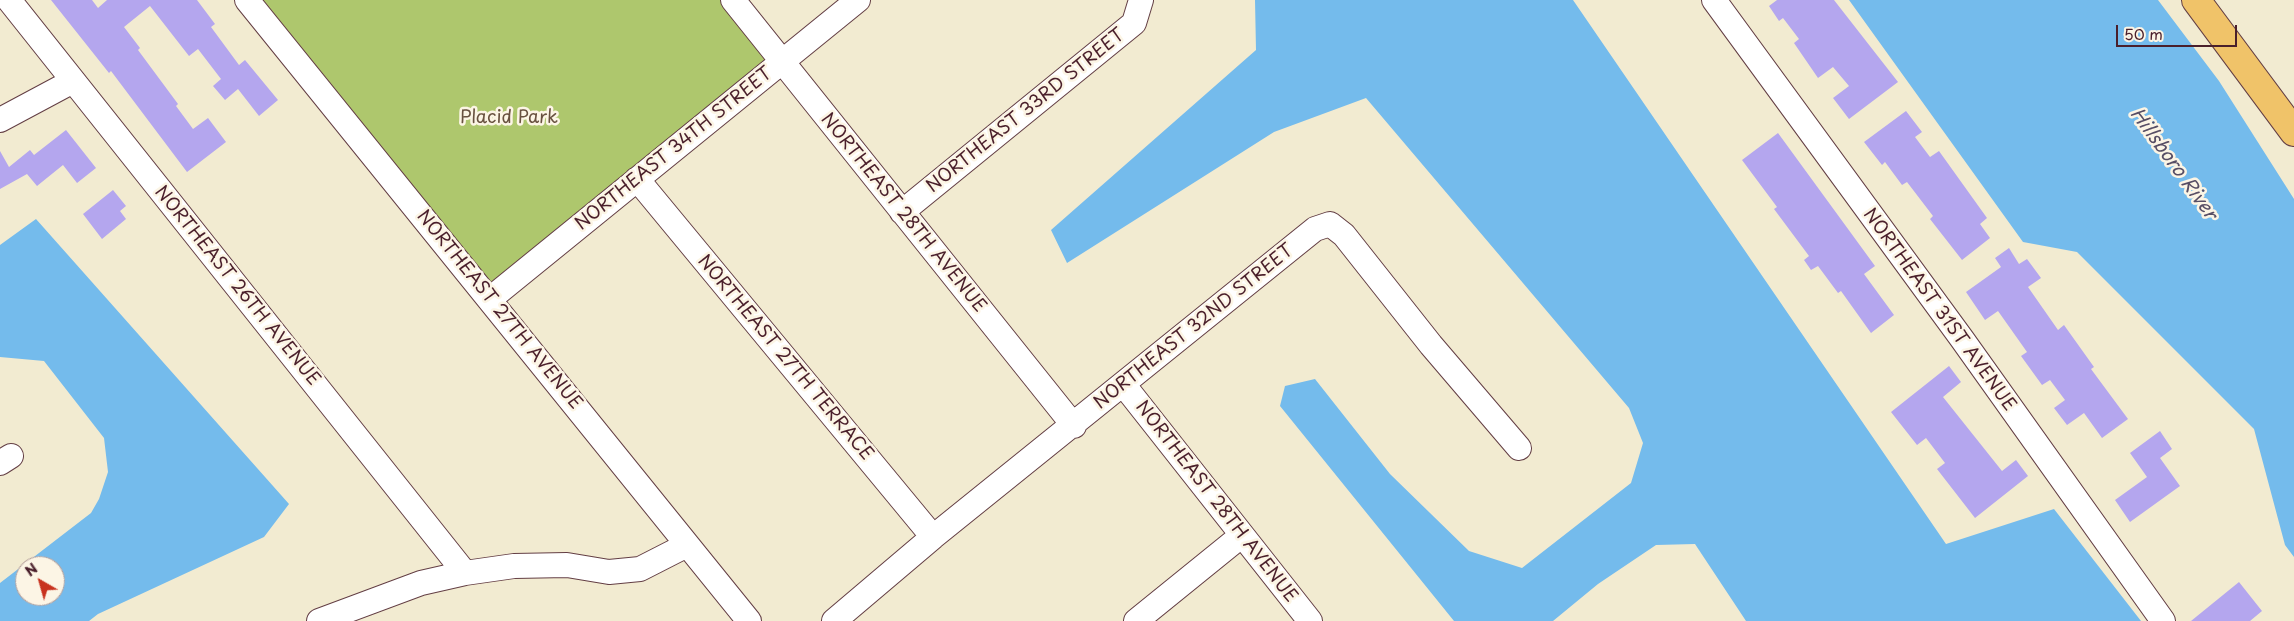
<!DOCTYPE html>
<html>
<head>
<meta charset="utf-8">
<style>
	body { margin:0 }
	#map { position:relative; width:2294px; height:621px; overflow:hidden; background:#f2ebd1; font-family:"Playpen Sans",sans-serif }
	canvas { display:block }
	.north { position:absolute; left:15px; top:556px; width:50px; height:50px; box-sizing:border-box; background:#fcf5e5; border:1px solid #b59f9b; border-radius:50%; rotate:322deg; font-size:14px; font-weight:700; line-height:20px; text-align:center; color:#4a1f2b }
	.north::after { content:''; display:block; margin:auto; width:18px; height:22px; background:#c8321e; clip-path:polygon(50% 0,100% 100%,50% 72%,0 100%) }
	.scale { position:absolute; left:2116px; top:25px; width:121px; height:22px; box-sizing:border-box; border:2px solid #4a1f2b; border-top:0; padding-left:6px; font-size:15px; line-height:18px; white-space:nowrap; color:#4a1f2b; -webkit-text-stroke:4px #fcf5e5; paint-order:stroke }
</style>
</head>
<body>
<div id="map">
<canvas width="2294" height="621"></canvas>
<div class="north">N</div>
<div class="scale">50 m</div>
</div>
<script>
const ctx = document.querySelector('canvas').getContext('2d');
ctx.lineJoin = 'round';
function paint(path, color) {
  ctx.fillStyle = color;
  ctx.fill(path, 'evenodd');
}
function trace(path, color, width, dash) {
  ctx.strokeStyle = color;
  ctx.lineWidth = width;
  ctx.lineCap = dash ? 'butt' : 'round';
  ctx.setLineDash(dash || []);
  ctx.stroke(path);
}
function label(font, color, halo, rows, align = 'center') {
  ctx.font = font + ' "Playpen Sans",sans-serif';
  ctx.lineWidth = 5;
  ctx.setLineDash([]);
  ctx.textBaseline = 'middle';
  ctx.strokeStyle = halo;
  ctx.fillStyle = color;
  for (const [text, x, y, turn = 0] of rows) {
    ctx.save();
    ctx.translate(x, y);
    ctx.rotate((+turn || 0) * Math.PI / 180);
    ctx.textAlign = isNaN(turn) ? turn : align;
    if (halo) ctx.strokeText(text, 0, 0);
    ctx.fillText(text, 0, 0);
    ctx.restore();
  }
}
const green = new Path2D(`
	M263 0H721L768 59 491 283Z`);
const water = new Path2D(`
	M1255 0H1573L1946 544 2054 509 2141 621H1746L1695 544 1656 545 1598 584 1553 621H1454L1280 406 1285 386 1315 379 1390 474 1469 551 1522 568 1631 483 1643 443 1629 408 1366 98 1274 132 1067 263 1051 230 1256 50Z
	M1849 0H2158L2219 81 2294 199V557L2285 545 2254 429 2077 252 2023 242Z
	M36 219 289 504 264 537 98 614 89 621H0V583L91 513 99 499 108 472 104 438 44 361 0 357V245ZM25 566H55V596H25Z`);
const building = new Path2D(`
	M51 0H92L98 8 107 0H197L215 24 211 27 239 65 245 60 278 100 259 116 238 89 225 100 213 86 221 79 198 49 189 56 150 6 124 27 140 48 138 50 178 104 176 106 193 129 208 118 226 142 187 172 111 71 109 73Z
	M1777 0H1834L1898 82 1849 119 1833 98 1849 86 1833 67 1818 78 1794 43 1799 39 1783 18 1779 21 1769 6Z
	M1906 111 1922 132 1915 137 1930 157 1939 151 1987 218 1980 224 1990 238 1962 260 1930 219 1933 216 1907 182 1902 185 1885 162 1882 165 1864 142Z
	M66 130 96 168 77 183 63 165 37 186 27 174 0 189V151L9 167 30 150 34 155Z
	M1778 133 1875 266 1864 274 1894 315 1871 333 1841 291 1838 293 1818 266 1811 270 1804 260 1809 256 1774 209 1777 207 1742 160Z
	M113 190 126 206 120 211 126 219 102 239 83 214Z
	M2009 248 2019 264 2027 259 2041 278 2028 287 2058 330 2064 325 2094 367 2091 369 2128 419 2102 438 2084 413 2067 425 2054 408 2065 400 2050 380 2042 385 2021 356 2027 352 1998 311 1985 320 1966 292 2001 267 1995 258Z
	M1949 366 1961 382 1943 397 2002 471 2016 460 2028 476 1975 518 1937 469 1945 463 1926 438 1917 445 1891 412Z
	M2160 431 2172 449 2160 458 2180 486 2130 522 2115 500 2147 477 2130 453Z
	M2239 582 2262 611 2250 621H2191Z`);
const minor = new Path2D(`
	M9 0 465 573
	M247 0 749 621
	M733 0 1074 426
	M1714 0 1962 339 2163 621
	M0 120 73 81
	M637 179 933 537
	M902 212 1134 23 1141 0
	M490 299 858 0
	M1123 384 1310 621
	M0 463 11 456
	M319 621 421 583 465 573 514 566 567 565 609 572 640 569 687 545
	M834 621 933 537 1315 229 1330 224 1344 235 1431 345 1519 448
	M1136 621 1241 536`);
const major = new Path2D(`
	M2196 0 2294 132`);
const streetNames = [
	["NORTHEAST 33RD STREET",1026,111,-39],
	["NORTHEAST 34TH STREET",674,149,-39],
	["NORTHEAST 28TH AVENUE",903,213,51],
	["NORTHEAST 26TH AVENUE",237,286,51],
	["NORTHEAST 27TH AVENUE",499,310,51],
	["NORTHEAST 31ST AVENUE",1939,310,54],
	["NORTHEAST 32ND STREET",1194,327,-39],
	["NORTHEAST 27TH TERRACE",785,358,50],
	["NORTHEAST 28TH AVENUE",1216,502,52]
];
const parkNames = [
	["Placid Park",509,118]
];
const waterNames = [
	["Hillsboro River",2173,164,54]
];
paint(green, '#aec76d');
paint(water, '#74bbec');
paint(building, '#b4a6ee');
trace(minor, '#633e44', 26);
trace(major, '#633e44', 30);
trace(minor, '#fff', 24);
trace(major, '#f0c369', 28);
label('18px', '#4a1f2b', '#fcf5e5', streetNames);
label('18px', '#68513f', '#fcf5e5', parkNames);
label('italic 19px', '#574e65', '#fcf5e5', waterNames);
</script>
</body>
</html>
